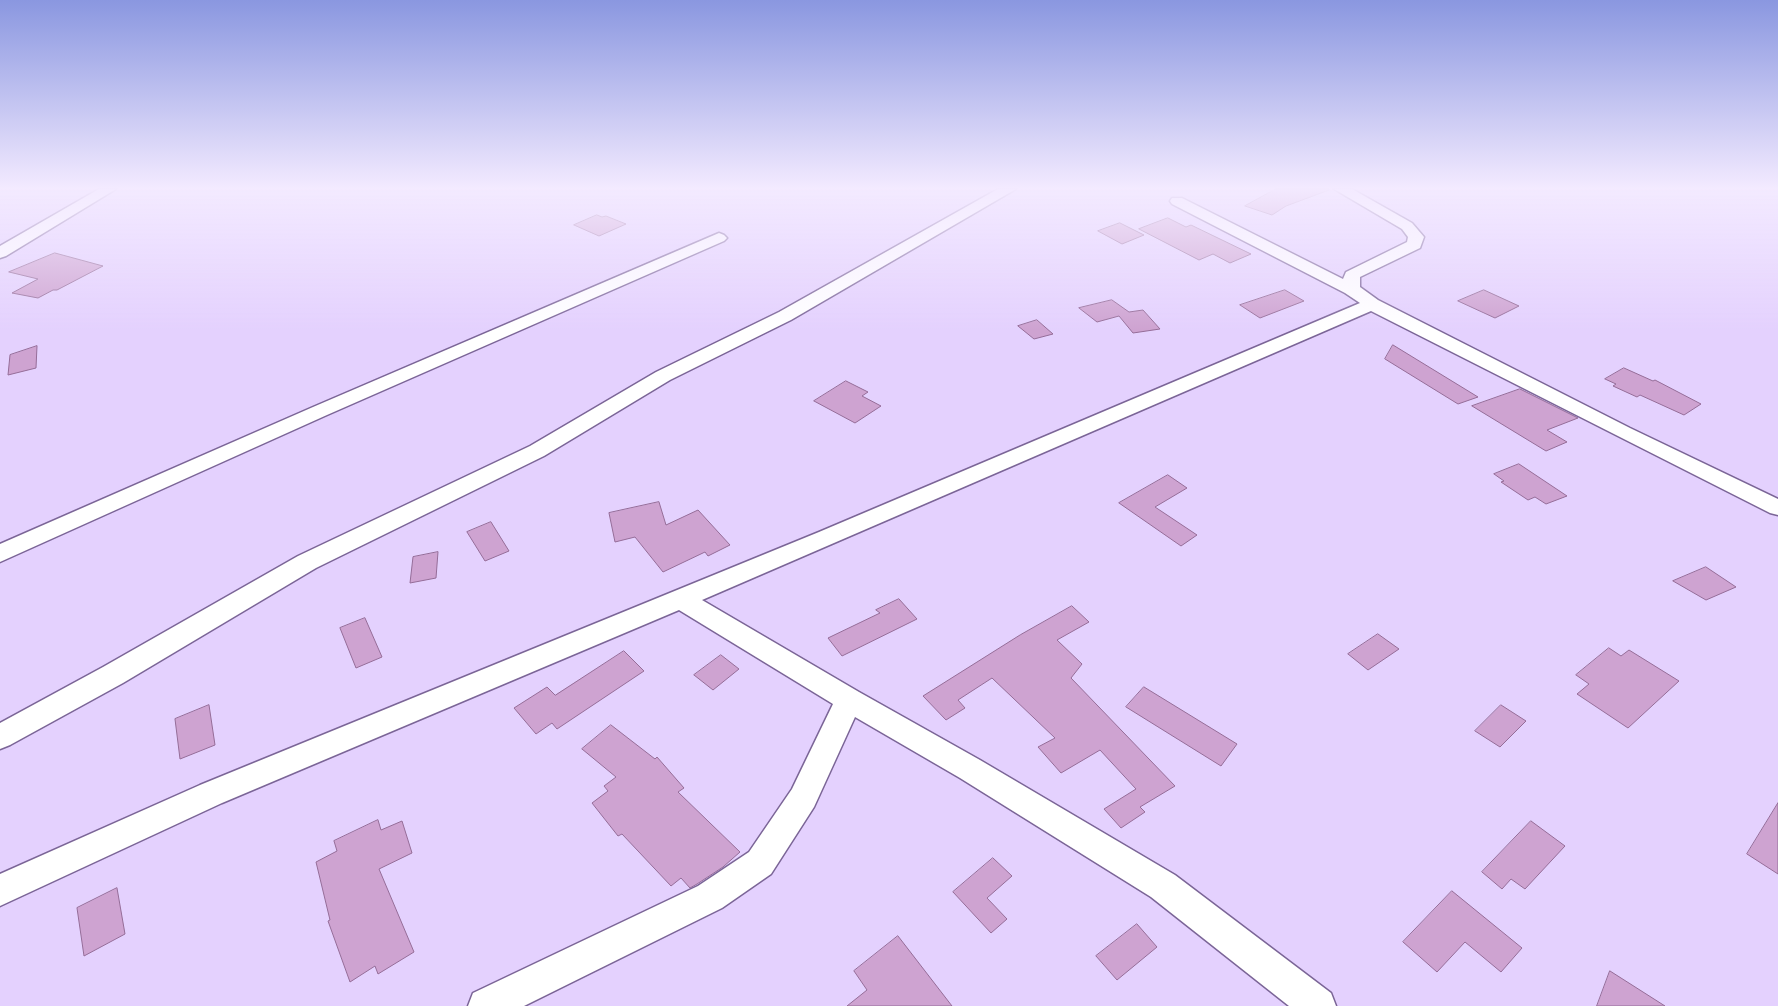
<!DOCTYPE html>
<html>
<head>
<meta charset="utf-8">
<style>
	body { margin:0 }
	canvas { display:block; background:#e4d1fe }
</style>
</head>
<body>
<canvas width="1778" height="1006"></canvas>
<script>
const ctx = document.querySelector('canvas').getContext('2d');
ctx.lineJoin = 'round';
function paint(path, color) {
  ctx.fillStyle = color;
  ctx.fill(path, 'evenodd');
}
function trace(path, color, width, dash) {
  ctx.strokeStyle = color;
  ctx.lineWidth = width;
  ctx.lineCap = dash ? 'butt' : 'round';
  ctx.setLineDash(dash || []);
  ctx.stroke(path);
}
const building = new Path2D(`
	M1276 189H1329V190L1286 206 1272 215 1245 206Z
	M597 215 602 217 606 216 626 224 599 236 574 225Z
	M1168 218 1186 227 1191 225 1251 254 1230 263 1213 254 1199 260 1139 229Z
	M1120 223 1144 235 1122 244 1098 231Z
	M55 253 103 266 57 290H53L38 298 12 293 38 279 9 272Z
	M1285 290 1304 301 1260 318 1240 305Z
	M1484 290 1519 306 1495 318 1458 301Z
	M1112 300 1129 312 1143 310 1160 329 1133 333 1119 316 1097 322 1079 308Z
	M1037 320 1053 334 1034 339 1018 326Z
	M1393 345 1478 397 1458 404 1385 359Z
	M37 346 36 368 8 375 10 355Z
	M1624 368 1653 381 1655 380 1701 404 1684 415 1640 395 1637 397 1613 386 1616 384 1605 379Z
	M846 381 868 392 862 396 881 406 855 423 814 401Z
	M1520 389 1578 418 1547 430 1567 442 1546 451 1472 406Z
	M1519 464 1567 496 1546 504 1535 497 1528 500 1501 482 1504 481 1494 474Z
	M1168 475 1187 488 1155 507 1197 535 1181 546 1119 503Z
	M659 502 666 525 698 510 730 545 708 556 705 552 663 572 635 537 615 542 609 513Z
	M491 522 509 551 485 561 467 532Z
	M438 552 436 578 410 583 413 557Z
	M1706 567 1736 587 1706 600 1673 581Z
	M899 599 917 619 842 656 828 638 880 613 876 610Z
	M1072 606 1089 622 1057 640 1082 664 1071 678 1175 786 1140 807 1145 812 1121 828 1104 809 1136 789 1100 750 1061 773 1038 747 1055 738 992 678 958 700 965 708 946 720 923 696 1020 635Z
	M365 618 382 657 356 668 340 628Z
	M1378 634 1399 649 1368 670 1348 654Z
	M1609 648 1621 656 1629 650 1679 681 1628 728 1577 694 1589 684 1576 675Z
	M624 651 644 671 557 729 552 723 536 734 514 708 547 687 555 695Z
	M721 655 739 669 713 690 694 675Z
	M1144 687 1237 744 1221 766 1126 707Z
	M209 705 215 745 180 759 175 719Z
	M1501 705 1526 721 1500 747 1475 731Z
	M611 725 655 759 657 757 684 788 678 792 740 852 723 867 697 884 690 888 681 878 671 886 622 834 618 836 592 803 608 791 604 786 616 777 582 749Z
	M1778 803V874L1747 854Z
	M378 820 381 830 402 821 412 853 379 869 414 952 378 974 375 966 350 982 328 921 330 920 316 862 337 851 334 841Z
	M1531 821 1565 846 1525 889 1511 879 1502 889 1482 872Z
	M993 858 1012 876 987 898 1007 919 991 933 953 892Z
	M117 888 125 934 84 956 77 908Z
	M1452 891 1522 948 1501 972 1465 942 1437 972 1403 942Z
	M1137 924 1157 947 1117 980 1096 956Z
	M898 936 952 1006H847L867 990 854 971Z
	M1610 971 1665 1006H1597Z`);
const minor = new Path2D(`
	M99 189H116L6 256 0 258V246Z
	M998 189H1016L791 320 670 380 544 456 316 568 123 683 10 745 0 749V723L103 667 298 556 530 446 656 372 779 312Z
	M1334 189H1352L1412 223 1424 237 1420 248 1360 277V287L1378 300 1630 428 1778 499V515L1770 513 1371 311 702 600 859 692 980 760 1175 875 1331 993 1336 1006H1289L1151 897 960 778 855 717 814 807 771 874 722 908 524 1006H468L473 993 698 886 749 852 792 789 833 704 679 610 222 803 0 906V874L200 785 819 532 1360 303 1345 293 1172 204 1170 201 1172 198H1182L1343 279 1346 272 1407 242 1408 237 1402 229Z
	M719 233 724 235 727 238 724 241 327 415 0 562V544L313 407Z`);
paint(building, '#cea3d1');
trace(building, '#956d98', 1);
trace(minor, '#7b6597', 3);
paint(minor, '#fff');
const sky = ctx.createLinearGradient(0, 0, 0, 330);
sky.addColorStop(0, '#8a97e0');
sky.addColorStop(0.57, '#f3eaff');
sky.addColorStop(1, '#f3eaff00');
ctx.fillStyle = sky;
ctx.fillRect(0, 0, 1778, 330);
</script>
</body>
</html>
